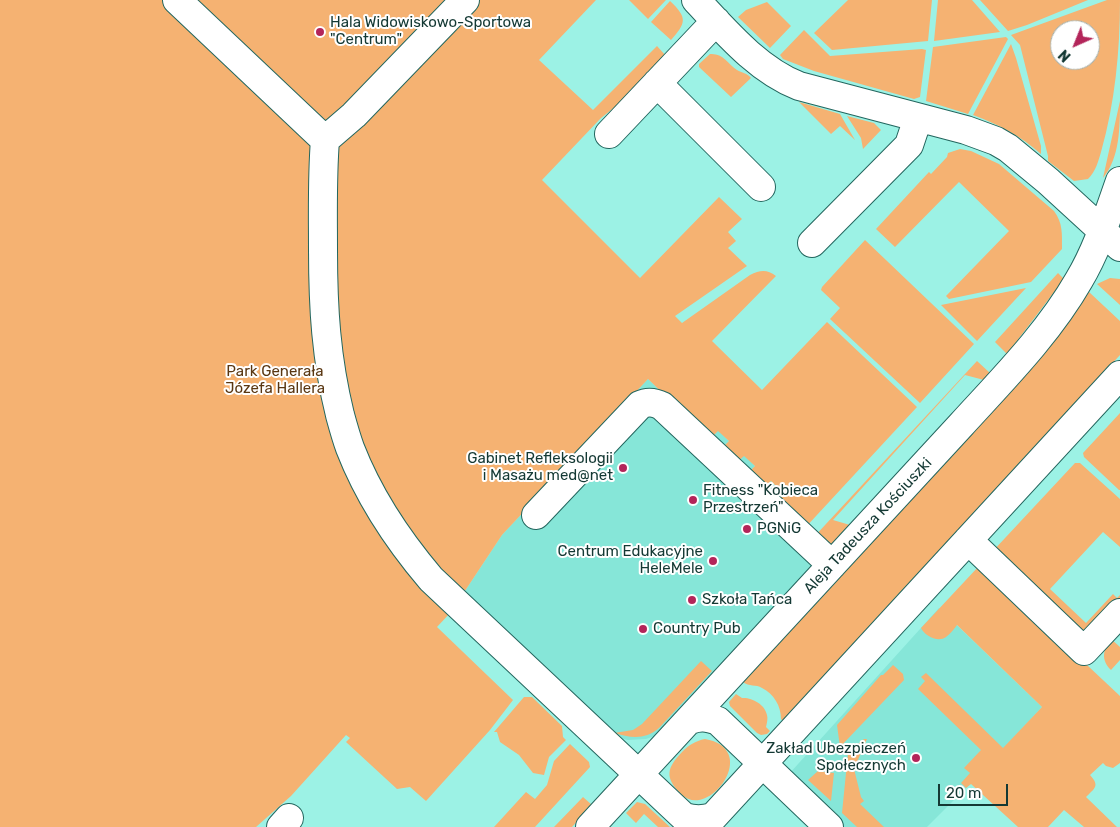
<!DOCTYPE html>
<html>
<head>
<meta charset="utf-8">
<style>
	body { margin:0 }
	#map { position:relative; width:1120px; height:827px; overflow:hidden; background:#9cf2e5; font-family:Rubik,sans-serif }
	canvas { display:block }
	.north { position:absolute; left:1050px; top:20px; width:50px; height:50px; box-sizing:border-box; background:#fff; border:1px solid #a1b0ae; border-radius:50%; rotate:224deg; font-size:14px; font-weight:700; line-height:20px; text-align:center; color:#143934 }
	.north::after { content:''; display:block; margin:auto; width:18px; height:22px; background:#b3255a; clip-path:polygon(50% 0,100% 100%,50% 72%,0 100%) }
	.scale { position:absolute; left:938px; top:784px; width:70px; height:22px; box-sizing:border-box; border:2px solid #143934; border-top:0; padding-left:6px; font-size:15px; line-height:18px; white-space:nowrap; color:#143934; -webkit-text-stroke:4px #fff; paint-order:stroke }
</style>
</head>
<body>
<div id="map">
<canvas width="1120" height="827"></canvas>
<div class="north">N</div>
<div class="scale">20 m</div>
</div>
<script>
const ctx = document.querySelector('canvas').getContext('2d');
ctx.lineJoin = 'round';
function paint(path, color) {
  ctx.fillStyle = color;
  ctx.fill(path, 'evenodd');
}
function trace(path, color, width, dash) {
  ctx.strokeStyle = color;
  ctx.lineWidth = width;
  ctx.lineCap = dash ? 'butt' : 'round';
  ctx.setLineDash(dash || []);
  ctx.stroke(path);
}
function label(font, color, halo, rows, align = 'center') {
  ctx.font = font + ' Rubik,sans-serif';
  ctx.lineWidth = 4;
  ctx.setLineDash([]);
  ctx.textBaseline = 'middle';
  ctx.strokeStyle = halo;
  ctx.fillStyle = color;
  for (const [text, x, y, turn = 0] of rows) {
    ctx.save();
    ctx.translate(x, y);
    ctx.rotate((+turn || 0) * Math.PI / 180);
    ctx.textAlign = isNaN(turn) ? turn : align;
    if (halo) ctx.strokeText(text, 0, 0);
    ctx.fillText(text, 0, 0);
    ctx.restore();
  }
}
const built = new Path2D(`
	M648 379 709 438 718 430 729 441 722 449 736 463 744 455 755 466 747 474 763 489 770 481 781 491 773 499 827 551 661 731 655 736 646 739 628 740 619 738 463 594 502 535Z
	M939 608 1042 707 1004 748 1000 754 927 827H844L789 774Z`);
const green = new Path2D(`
	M0 0H596L539 60 593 110 657 46 666 56 620 103 601 118 542 180 640 278 719 197 742 219 728 232 736 241 728 248 747 266 675 316 682 323 750 275C760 270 767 269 776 276L712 341 762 390 827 322 917 407 804 529 773 499 781 491 771 481 762 489 747 474 755 466 744 456 736 463 721 449 729 441 718 431 710 439 648 379 502 535 451 612 437 627 513 700 490 730 426 801 410 787 397 789 346 742 350 738 346 735 291 796 256 827H0Z
	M629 0H666L648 19Z
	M848 0H932L928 41 832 50 814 33Z
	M938 0H972L1000 32 934 41Z
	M980 0H1088L1027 25 1008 31Z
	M1107 0H1120C1120 51 1115 103 1101 152 1098 162 1096 171 1088 179L1074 181 1048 161V156L1020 45 1011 35ZM1060 30H1090V60H1060Z
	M670 1C688 18 686 23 671 40L651 22Z
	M767 2 791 26 770 48 738 17 746 10Z
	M804 30 830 56 922 49 926 50 920 97 914 99 814 71 783 59 780 55Z
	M1006 37 1008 39 968 114 926 101 933 47Z
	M1011 44 1016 58 1041 146V154C1019 135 1000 125 973 115Z
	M710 54C723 53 727 63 737 70 742 73 747 73 751 78L731 97 699 67V64Z
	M1120 101C1120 126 1120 158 1103 178Z
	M799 102 840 114 855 140 840 126 831 134Z
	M847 116 874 123 881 130 863 149 861 138Z
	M960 149 971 151 999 164 1054 211C1063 223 1062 234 1062 249L1031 282 949 299 946 296 1009 231 959 182 895 247 876 229 929 172 931 174 947 157 948 153Z
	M865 240 974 344 920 403 830 319 840 308 821 290 822 287Z
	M1058 273 1064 279 1007 354 995 342Z
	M1110 278 1120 279V305L1097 284Z
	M1026 288 977 341 941 305Z
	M1089 292 1120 321V355L783 721 781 719C781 706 774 694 762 688 756 684 749 687 743 682L997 407 1037 359Z
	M977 361 990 373 984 380 965 375 833 520 850 525 827 551 813 538Z
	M1120 413V490H1119L1084 457 1083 453Z
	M1075 463H1080L1120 499V547L1103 532 1050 589 1086 623 1113 594 1117 598 1120 595V606L1088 636 992 552Z
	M979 566 988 572 1120 696V763L1113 768 1106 766 1103 763 1090 775C1100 786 1095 788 1086 797L1117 827H1084L1064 810 1048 827H1018L971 784 966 788 961 783 970 773 964 768 981 750 918 689 925 681 921 677 926 673 1003 748 1042 707 957 625C954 629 950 634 946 637 938 643 925 636 921 628Z
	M1110 638 1120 647V660L1111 670C1100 659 1104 650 1110 638Z
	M701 661 712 671 659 728C645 740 631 738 614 733L633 730 642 724Z
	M893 665 903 674 904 680 840 747 837 725 881 675H883Z
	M736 694 742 698C751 697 765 704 767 715 768 718 767 723 766 727L770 731 767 734 761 735 757 733 730 706 729 702Z
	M524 697H532L562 726 563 737 566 740 549 757 544 775 533 773 519 755 500 742 497 732H494Z
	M705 739C762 749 708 822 681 794 664 777 667 768 682 752 689 745 695 741 705 739Z
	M864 739H867L854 769 861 797 864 801 860 804 884 827H857L842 813 848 753Z
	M570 744 589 762 590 767 535 827H494L526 792 535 799 547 785 554 761Z
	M818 771 834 773 831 801 808 780Z
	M583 797 592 805 572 827H554Z
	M637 802 645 804 670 827H658L644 814 636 823 626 813Z`);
const minor = new Path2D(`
	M177 0 325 140
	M465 0 354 115 325 140C322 177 323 213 323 250 323 308 326 358 340 415 343 426 346 437 350 448 369 497 397 539 431 579L684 817C695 820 702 820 713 817
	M696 0C726 32 758 70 799 86L966 130 996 141 1008 148 1048 181 1120 247
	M657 83 761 187
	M609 134 716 21
	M812 243 909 145 918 118
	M536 515 640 405C648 401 654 402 662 406L832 565
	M968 540 1084 651 1120 613
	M690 720C700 716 707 717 718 721L829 827
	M281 827 289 818
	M590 827 961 425C1002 380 1048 334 1079 280 1097 250 1108 215 1120 181
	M704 827 1120 375`);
const markers = [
	[320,32,5,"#b3255a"],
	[623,468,5,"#b3255a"],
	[693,500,5,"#b3255a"],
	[747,529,5,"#b3255a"],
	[713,561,5,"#b3255a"],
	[692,600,5,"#b3255a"],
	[643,629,5,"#b3255a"],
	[916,758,5,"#b3255a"]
];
const poiNames = [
	["Hala Widowiskowo-Sportowa",330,23],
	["\"Centrum\"",330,40],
	["Gabinet Refleksologii",613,459,"right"],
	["i Masażu med@net",613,476,"right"],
	["Fitness \"Kobieca",703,491],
	["Przestrzeń\"",703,508],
	["PGNiG",757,529],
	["Centrum Edukacyjne",703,552,"right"],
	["HeleMele",703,569,"right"],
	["Szkoła Tańca",702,600],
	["Country Pub",653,629],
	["Zakład Ubezpieczeń",906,749,"right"],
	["Społecznych",906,766,"right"]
];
const parkNames = [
	["Park Generała",275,372],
	["Józefa Hallera",275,389]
];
const streetNames = [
	["Aleja Tadeusza Kościuszki",868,526,-47]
];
paint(built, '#86e6d8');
paint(green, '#f5b272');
trace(minor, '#23665e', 30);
trace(minor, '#fff', 28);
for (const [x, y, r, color] of markers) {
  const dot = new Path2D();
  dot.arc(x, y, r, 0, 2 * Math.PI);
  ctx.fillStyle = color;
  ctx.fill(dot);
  trace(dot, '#fff', 2);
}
label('15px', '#143934', '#fff', poiNames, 'left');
label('15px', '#5a3712', '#fff', parkNames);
label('15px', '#143934', '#fff', streetNames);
</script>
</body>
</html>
